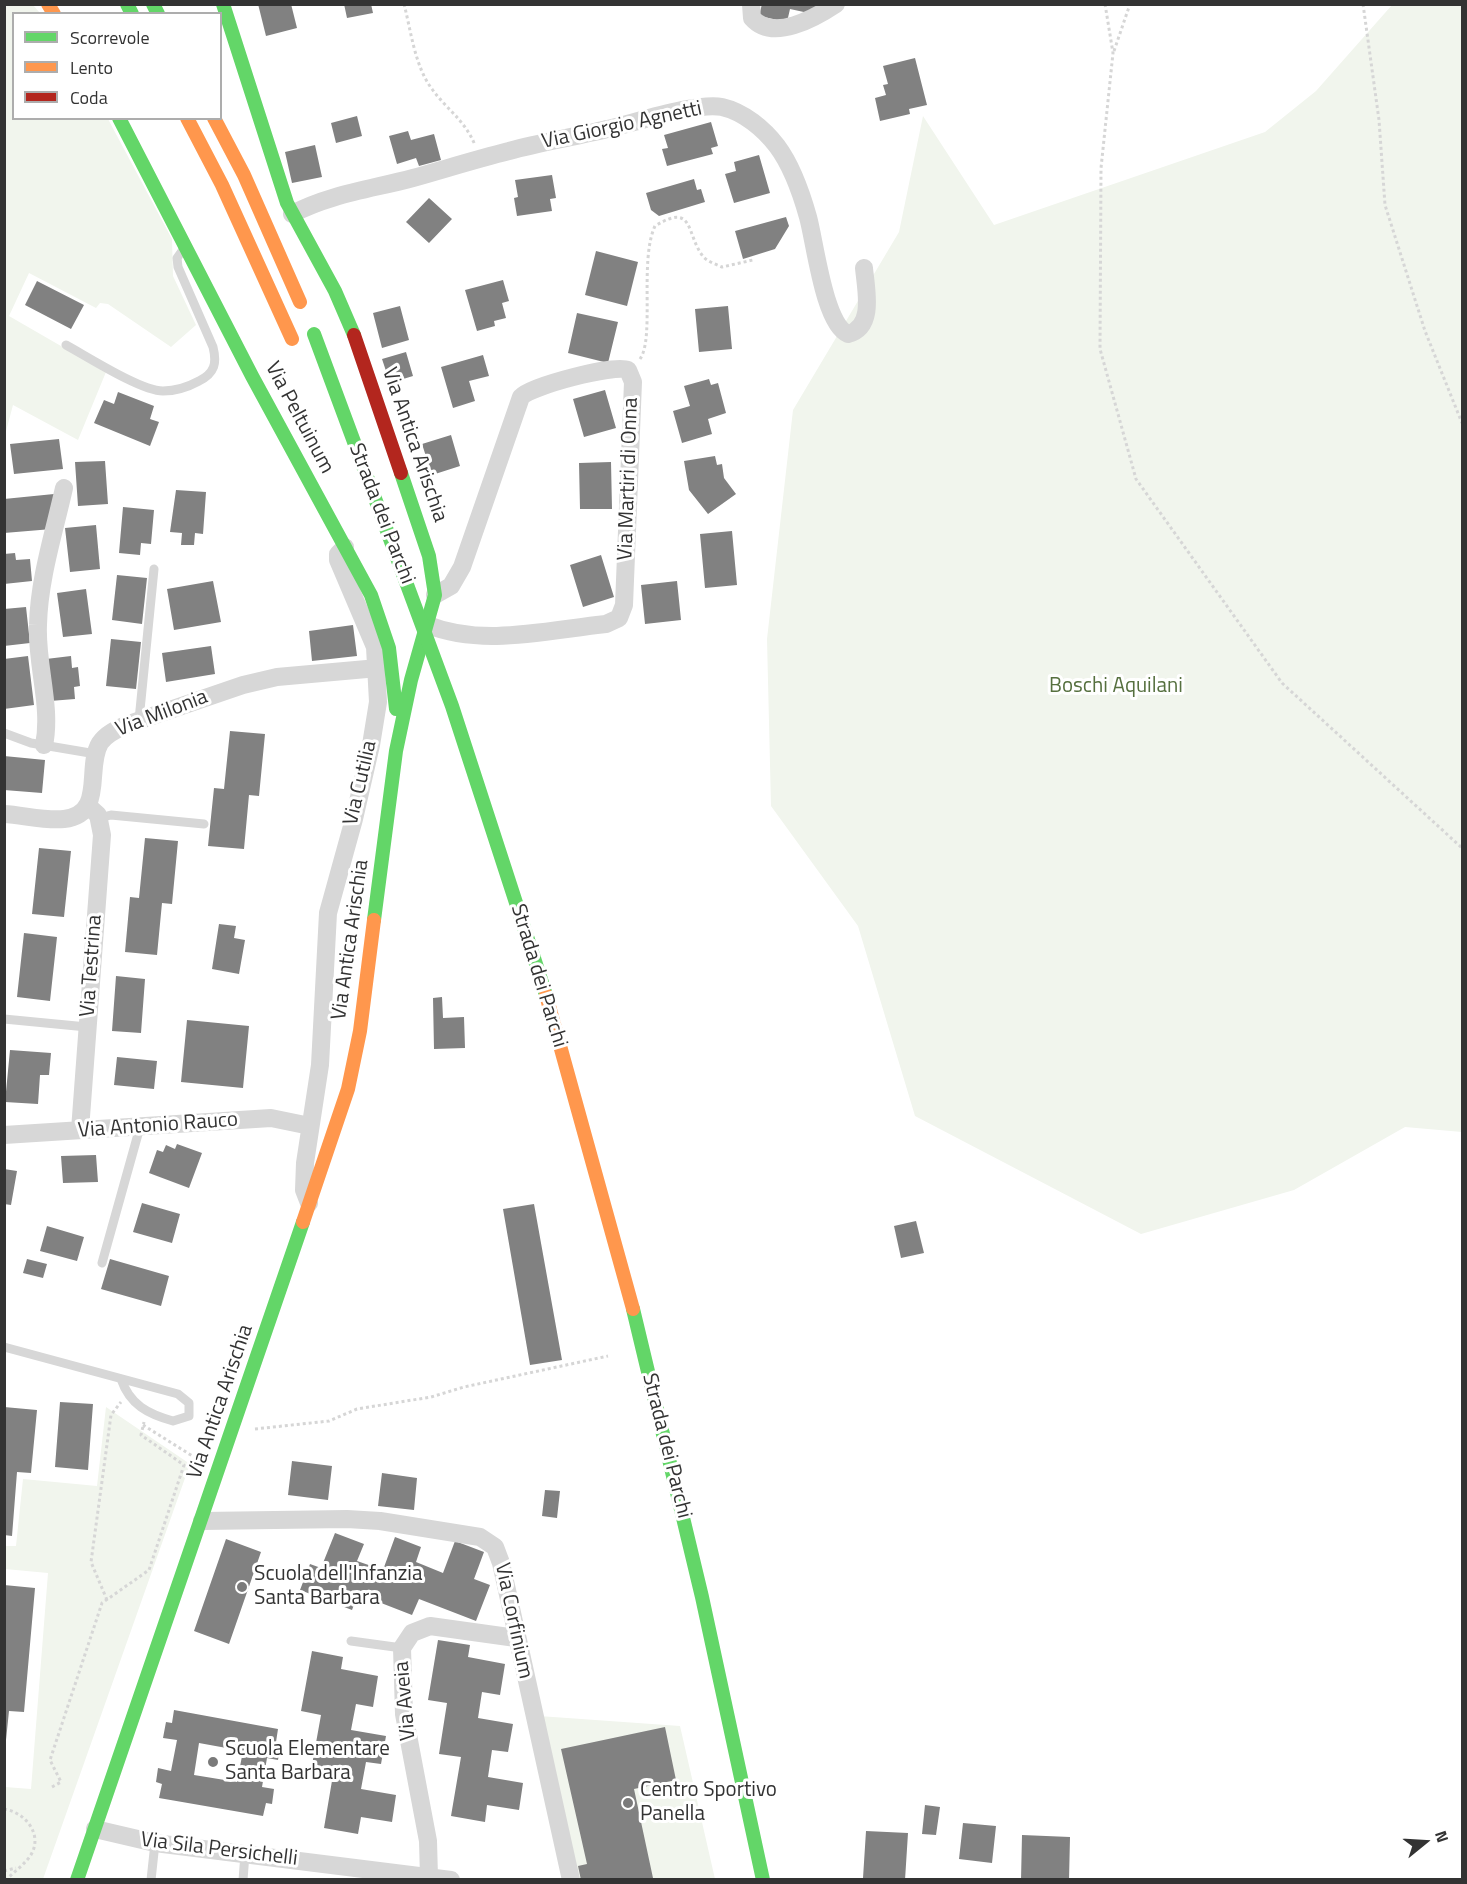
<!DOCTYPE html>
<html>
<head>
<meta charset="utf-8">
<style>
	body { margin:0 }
	#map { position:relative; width:1467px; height:1884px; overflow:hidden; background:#fff; font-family:"Titillium Web",sans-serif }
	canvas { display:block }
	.frame { position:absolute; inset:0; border:6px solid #333; pointer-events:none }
	.legend { position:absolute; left:12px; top:12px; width:210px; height:108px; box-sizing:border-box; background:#fff; border:2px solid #adadad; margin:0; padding:8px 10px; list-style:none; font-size:18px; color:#333 }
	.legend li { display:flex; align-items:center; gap:12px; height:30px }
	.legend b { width:30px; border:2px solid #adadad }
	.north { position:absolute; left:1395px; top:1812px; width:60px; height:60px; -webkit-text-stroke:4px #fff; paint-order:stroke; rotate:72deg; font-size:16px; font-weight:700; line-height:24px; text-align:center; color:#333 }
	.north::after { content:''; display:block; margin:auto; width:21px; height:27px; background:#333; clip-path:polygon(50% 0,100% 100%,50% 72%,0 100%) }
</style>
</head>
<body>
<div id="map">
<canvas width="1467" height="1884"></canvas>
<div class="frame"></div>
<ul class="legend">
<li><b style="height:8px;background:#63d668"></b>Scorrevole</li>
<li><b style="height:8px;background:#ff974d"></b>Lento</li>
<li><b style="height:8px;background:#b3261e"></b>Coda</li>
</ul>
<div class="north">N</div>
</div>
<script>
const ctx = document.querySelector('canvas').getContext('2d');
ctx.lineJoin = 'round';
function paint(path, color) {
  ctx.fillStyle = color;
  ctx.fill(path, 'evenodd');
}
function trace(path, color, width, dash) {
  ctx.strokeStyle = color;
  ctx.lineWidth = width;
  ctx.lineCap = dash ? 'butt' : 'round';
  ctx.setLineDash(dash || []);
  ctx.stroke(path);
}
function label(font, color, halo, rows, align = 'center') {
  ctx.font = font + ' "Titillium Web",sans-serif';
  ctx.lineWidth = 6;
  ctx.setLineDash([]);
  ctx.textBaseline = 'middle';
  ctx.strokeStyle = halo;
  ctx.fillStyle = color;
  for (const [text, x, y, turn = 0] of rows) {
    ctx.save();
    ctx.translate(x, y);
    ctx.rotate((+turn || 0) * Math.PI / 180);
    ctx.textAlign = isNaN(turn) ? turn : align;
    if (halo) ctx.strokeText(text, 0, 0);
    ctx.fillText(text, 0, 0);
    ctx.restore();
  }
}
const green = new Path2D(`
	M5 5H33L40 13 14 14V118L108 119 172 239 173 276 196 325 171 347 108 304 100 303 96 308 29 273 9 316 106 372 78 440 13 405 5 435Z
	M1392 5H1462V1132L1405 1127 1294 1190 1141 1234 915 1116 858 926 771 806 767 639 793 410 899 232 923 116 994 225 1265 132 1316 91Z
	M106 1407 190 1464 43 1879H5V1787L31 1789 48 1573 5 1569V1546H16L23 1479 97 1486Z
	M539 1716 680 1726 715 1879H575Z`);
const building = new Path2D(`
	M258 4H291L297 28 266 36Z
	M344 4H371L373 13 347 18Z
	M762 4H827L813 14 790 9 787 22 759 16Z
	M915 58 927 105 909 109 910 114 880 121 875 98 886 95 883 85 888 84 883 66Z
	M357 116 362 136 336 143 331 123Z
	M711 122 718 146 711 148 713 154 667 166 662 149 668 148 664 135Z
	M408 131 411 140 434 134 441 160 419 166 416 158 397 164 389 136Z
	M315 145 322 177 292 183 285 152Z
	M759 155 770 193 734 203 725 174 736 171 734 162Z
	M552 175 556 198 550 199 552 211 517 216 514 198 518 197 515 180Z
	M694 179 697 190 701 189 705 202 659 216 651 210 646 193Z
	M429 198 452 219 429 243 406 222Z
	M786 217 789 226 775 249 743 259 735 231Z
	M596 251 638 262 627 306 585 295Z
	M503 280 509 301 502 303 506 318 494 321 495 326 477 331 465 290Z
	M37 281 84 305 71 329 25 305Z
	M400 306 409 340 382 348 373 313Z
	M728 306 732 349 699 352 695 309Z
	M577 313 618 322 608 363 568 353Z
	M406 352 413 376 390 383 382 359Z
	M483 355 489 376 469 381 475 401 453 408 441 367Z
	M709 379 711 385 718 383 726 413 708 419 712 434 682 443 673 411 690 406 684 386Z
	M605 390 616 428 584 437 573 399Z
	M118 392 154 406 150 419 159 422 150 446 94 423 104 400 114 404Z
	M451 435 460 466 432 475 422 444Z
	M59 439 63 469 14 474 10 444Z
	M715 456 717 465 722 464 724 478 736 494 708 514 689 490 684 461Z
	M105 461 108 504 78 506 75 462Z
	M611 462 612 509H580L579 463Z
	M176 490 206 492 203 534 195 533 194 545H181L182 533 170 532Z
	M54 494 52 529 4 533V499Z
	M123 507 154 510 151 544 141 543 140 555 119 553Z
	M96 525 100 569 70 572 65 528Z
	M732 531 737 585 705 588 700 534Z
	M15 553 16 560 30 559 32 581 4 584V554Z
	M601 555 614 597 583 607 570 565Z
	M117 575 147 578 142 624 112 620Z
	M213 581 221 622 174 630 167 589Z
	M677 581 681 620 645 624 641 585Z
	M86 589 92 634 63 637 57 593Z
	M26 607 30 643 4 646V609Z
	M353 625 357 656 312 661 309 631Z
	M111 639 141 642 136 689 106 686Z
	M211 646 215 674 166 682 162 653Z
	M28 656 34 705 4 709V659Z
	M71 656 72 668 78 667 80 686 74 687 75 699 50 701 46 659Z
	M230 731 265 734 259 796 249 795 244 849 208 846 214 788 224 789Z
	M4 756 45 760 42 793 4 790Z
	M145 838 178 841 172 904 162 903 157 955 125 952 130 897 139 898Z
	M39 848 71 851 64 917 32 914Z
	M219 924 236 926 234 938 245 940 239 974 212 969Z
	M24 933 57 937 50 1001 17 997Z
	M116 976 145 979 141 1033 112 1031Z
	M442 997 443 1018 464 1017 465 1048 434 1049 433 998Z
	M187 1020 249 1026 243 1088 181 1082Z
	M10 1050 51 1053 49 1075H40L38 1104 5 1102Z
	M117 1057 157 1061 154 1089 114 1085Z
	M177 1144 202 1153 189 1188 149 1173 157 1150 163 1152 166 1145 175 1149Z
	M96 1155 98 1182 63 1183 61 1156Z
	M4 1169 17 1171 11 1205 4 1204Z
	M142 1203 180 1214 172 1243 133 1232Z
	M534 1204 562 1360 530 1365 503 1209Z
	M916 1221 924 1253 901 1258 894 1226Z
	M47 1226 84 1237 77 1261 40 1251Z
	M27 1259 47 1264 43 1278 23 1273Z
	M110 1259 169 1276 161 1306 101 1289Z
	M60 1402 93 1404 88 1470 55 1467Z
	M4 1407 37 1410 31 1473 17 1472 12 1536 4 1535Z
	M292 1461 332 1466 328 1500 288 1495Z
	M382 1473 417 1478 414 1510 378 1506Z
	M545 1490 560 1491 557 1518 542 1516Z
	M335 1533 364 1544 357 1561 383 1570 395 1537 421 1547 416 1562 443 1573 455 1541 484 1552 474 1579 490 1585 476 1621 419 1599 412 1615 358 1594 352 1610 300 1590 310 1564 321 1568Z
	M226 1539 261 1552 229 1644 194 1631Z
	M4 1585 35 1588 24 1712 9 1711 6 1740Z
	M438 1640 470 1645 468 1657 505 1664 500 1695 482 1692 478 1718 513 1724 508 1752 492 1750 488 1777 523 1783 519 1810 487 1805 485 1822 451 1816 461 1757 439 1754 447 1703 428 1700Z
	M312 1651 343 1657 341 1669 378 1676 373 1707 356 1704 351 1730 386 1736 381 1764 366 1762 361 1789 396 1795 392 1822 361 1817 358 1834 324 1828 334 1769 312 1765 321 1715 301 1711Z
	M174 1710 278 1729 276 1742 281 1743 278 1760 267 1758 262 1787 274 1789 272 1804 266 1803 263 1816 159 1798 162 1784 156 1782 158 1768 171 1771 177 1740 163 1738 166 1722 172 1723ZM199 1743 243 1751 237 1782 194 1775Z
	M665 1727 676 1780 634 1789 653 1878 581 1880 578 1866 587 1864 561 1749Z
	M925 1805 940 1807 936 1835 922 1834Z
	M963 1823 996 1826 992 1863 959 1859Z
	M866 1831 908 1833 905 1880 863 1878Z
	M1022 1835 1070 1837 1069 1880H1021Z`);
const path = new Path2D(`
	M404 4C411 31 415 67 432 89 447 110 464 119 475 145
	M1105 4 1113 53 1101 168 1100 349 1136 479 1282 683 1462 848
	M1363 4 1379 120 1385 205 1425 331 1462 423
	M1114 51 1130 4
	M640 359C655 338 639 260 655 226 694 202 686 233 702 255 706 261 715 264 722 267L753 260
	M143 1425 202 1462
	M255 1429 329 1421 357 1409 431 1397 464 1387 608 1356
	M107 1600 91 1562 111 1415 121 1402
	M52 1787 61 1782 50 1760 102 1603 149 1570 184 1465 141 1435 144 1422
	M4 1809C28 1813 46 1839 27 1860 21 1867 13 1873 6 1880
	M4 1871 16 1868`);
const lane = new Path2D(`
	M66 345C88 357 141 391 163 391 176 391 188 387 199 381 215 373 217 363 213 347L178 267 177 258 182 251
	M139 720 154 569
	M4 733 31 743 96 754
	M99 818 111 815 204 824
	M4 1019 87 1027
	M102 1263 140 1127
	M4 1347 178 1394 189 1403V1416L173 1421C148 1414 130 1405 121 1379
	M351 1641 402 1648
	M151 1880 155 1843
	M243 1880 245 1854`);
const street = new Path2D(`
	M751 4 752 18C773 42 815 18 836 4
	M292 214C330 194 372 189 413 178 445 169 477 159 509 151 541 142 575 137 607 129 634 123 697 102 722 107 744 112 764 129 777 146 792 166 801 192 808 217 815 242 824 324 848 334 875 327 866 290 864 268
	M428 625C483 647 548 630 606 624L619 618 624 605 633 382 628 370C614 364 531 386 521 397L462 567 451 586 435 595
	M44 745C52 707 36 664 38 625 39 579 54 533 64 488
	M4 814C23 815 45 821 64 819 106 814 85 768 100 743 106 734 117 729 126 725L243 685 277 677 378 668
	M80 1130 102 835 98 815 88 806
	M4 1135 271 1118 310 1126
	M309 1203 304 1190 305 1163 320 1065 328 913 354 819 371 745 378 702 375 647 338 560V554L345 547
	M202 1521 347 1519 380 1521 480 1537 495 1547 501 1563 571 1880
	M95 1829 155 1843 451 1880
	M429 1877 428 1841 404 1714 402 1648 412 1633 430 1626 516 1638`);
const fast = new Path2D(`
	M127 4 132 14
	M153 4 158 14
	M223 4 287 203 335 291 354 335
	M119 118 252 376 371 595 389 648 396 709
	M374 920 396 751 411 680 435 595 429 556 401 473
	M77 1880 303 1222`);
const slow = new Path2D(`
	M48 4 54 14
	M187 118 222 185 292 339
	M214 118 244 175 300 302
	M303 1222 348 1089 360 1031 374 920`);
const jam = new Path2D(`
	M354 335 401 473`);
const fastBridge = new Path2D(`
	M314 334 452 706 546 995
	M633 1309 702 1597 763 1880`);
const slowBridge = new Path2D(`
	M546 995 633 1309`);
const markers = [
	[242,1587,6,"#7a7a7a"],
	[213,1762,6,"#7a7a7a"],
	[628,1803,6,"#7a7a7a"]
];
const streetNames = [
	["Via Giorgio Agnetti",622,126,-12],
	["Via Peltuinum",299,418,62],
	["Via Antica Arischia",414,445,71],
	["Via Martiri di Onna",629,479,-88],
	["Strada dei Parchi",381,514,69],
	["Via Milonia",162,714,-21],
	["Via Cutilia",361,783,-77],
	["Via Antica Arischia",351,940,-82],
	["Via Testrina",92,966,-86],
	["Strada dei Parchi",538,976,73],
	["Via Antonio Rauco",158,1126,-4],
	["Via Antica Arischia",221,1402,-71],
	["Strada dei Parchi",666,1446,76],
	["Via Corfinium",513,1621,78],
	["Via Aveia",406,1701,-95],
	["Via Sila Persichelli",219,1850,7]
];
const parkNames = [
	["Boschi Aquilani",1116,687]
];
const poiNames = [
	["Scuola dell'Infanzia",254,1575],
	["Santa Barbara",254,1599],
	["Scuola Elementare",225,1750],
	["Santa Barbara",225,1774],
	["Centro Sportivo",640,1791],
	["Panella",640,1815]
];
paint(green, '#f1f5ed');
paint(building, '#818181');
trace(path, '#d6d6d6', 3, [3, 3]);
trace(lane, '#d7d7d7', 9);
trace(street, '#d7d7d7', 18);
trace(fast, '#63d668', 14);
trace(slow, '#ff974d', 14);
trace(jam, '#b3261e', 14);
trace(fastBridge, '#63d668', 14);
trace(slowBridge, '#ff974d', 14);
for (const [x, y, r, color] of markers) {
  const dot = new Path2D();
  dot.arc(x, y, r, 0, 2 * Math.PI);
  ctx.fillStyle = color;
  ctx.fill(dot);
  trace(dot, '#fff', 2);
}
label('21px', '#333', '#fff', streetNames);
label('21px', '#56703f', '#fff', parkNames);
label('21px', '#333', '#fff', poiNames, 'left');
</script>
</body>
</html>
